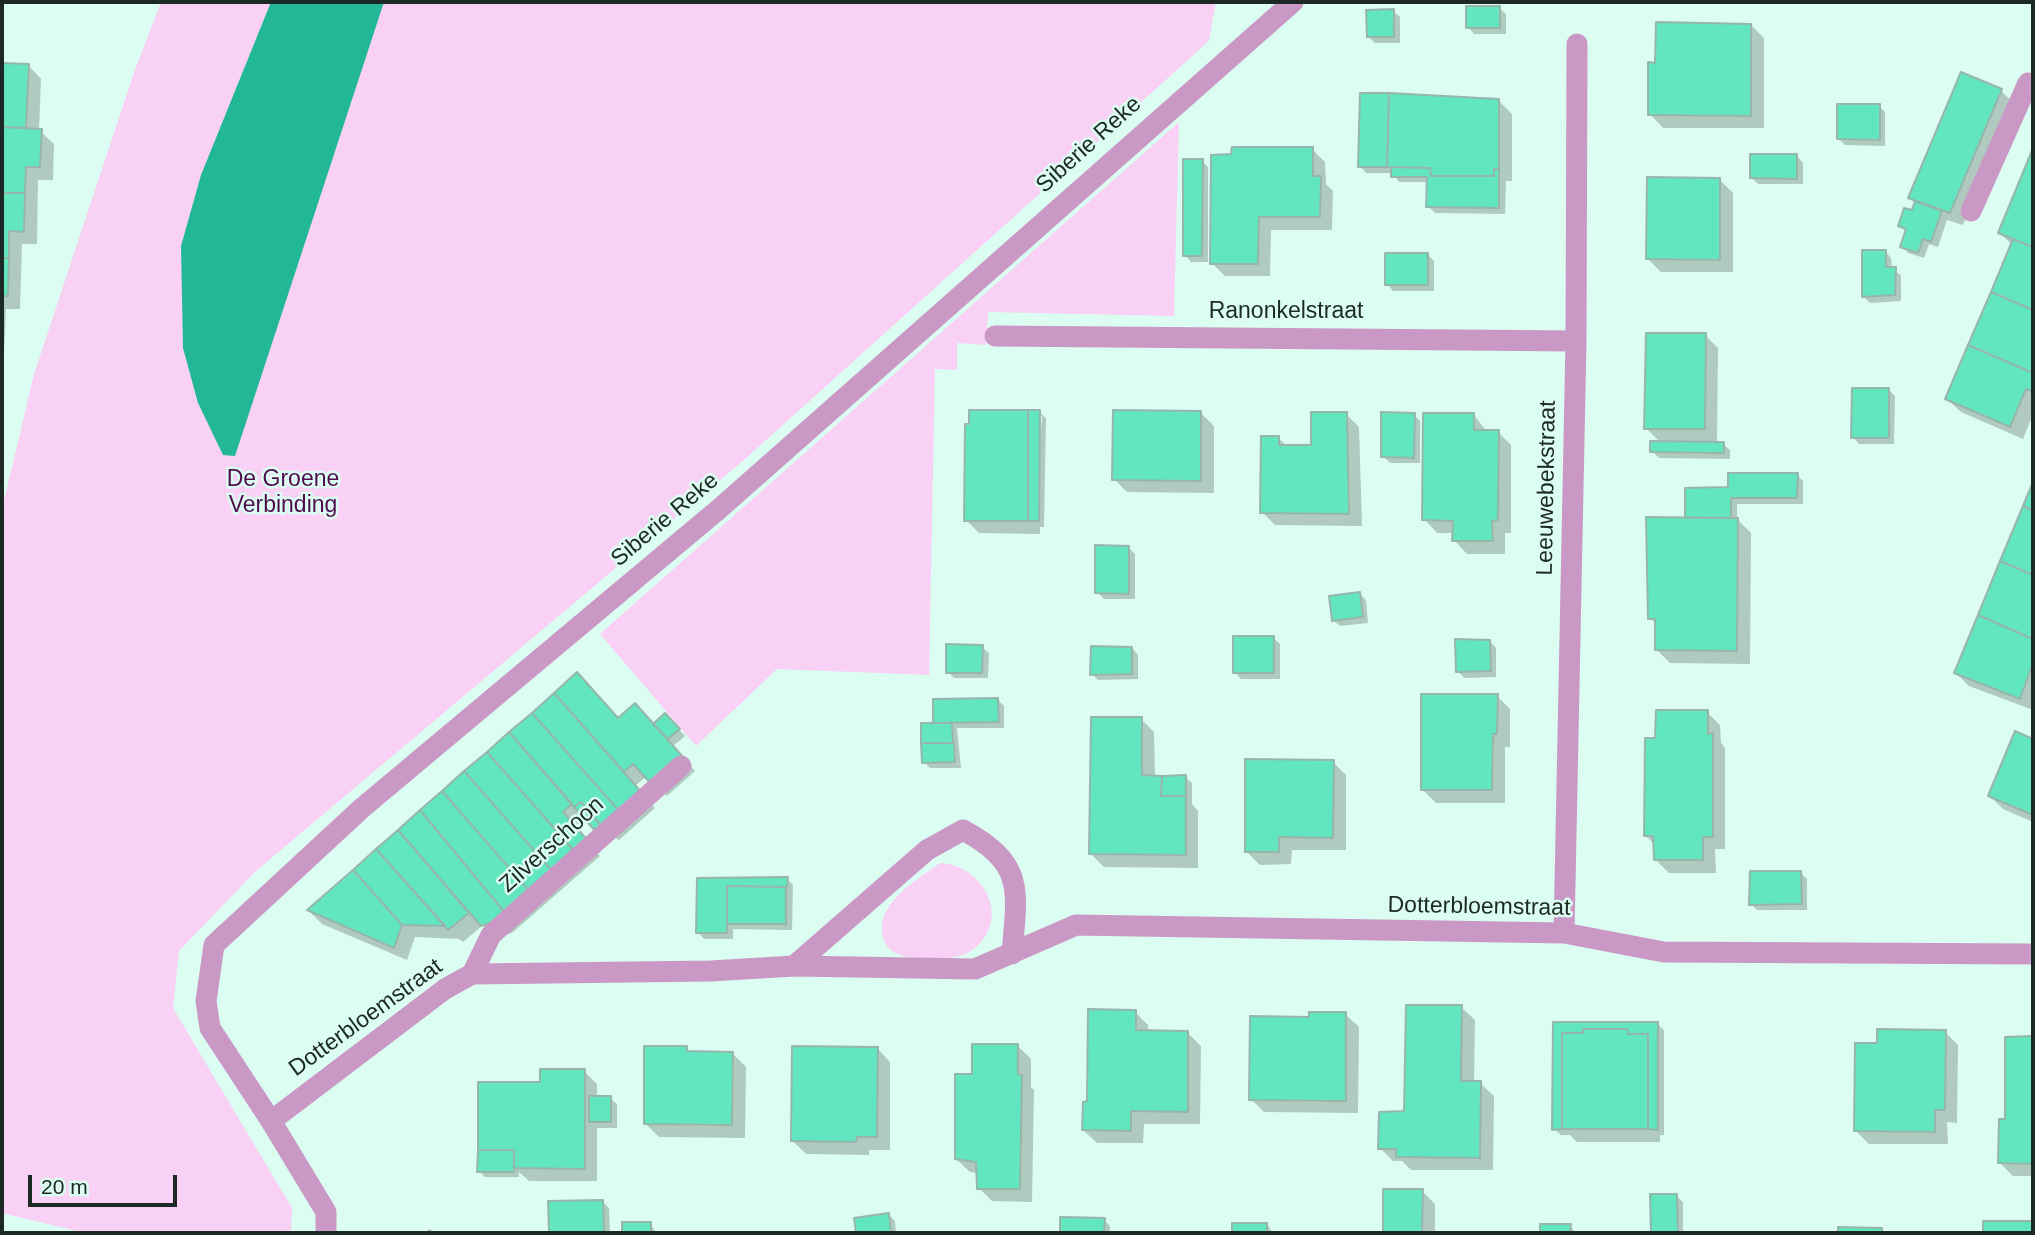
<!DOCTYPE html>
<html>
<head>
<meta charset="utf-8">
<style>
	body { margin:0 }
	#map { position:relative; width:2035px; height:1235px; overflow:hidden; background:#dcfdf1; font-family:Helvetica,sans-serif }
	canvas { display:block }
	.frame { position:absolute; inset:0; border:4px solid #1d2925; pointer-events:none }
	.scale { position:absolute; left:28px; top:1175px; width:149px; height:32px; box-sizing:border-box; border:4px solid #1d2925; border-top:0; padding-left:9px; font-size:21px; line-height:24px; white-space:nowrap; color:#1d2925; -webkit-text-stroke:5px #dcfdf1; paint-order:stroke }
</style>
</head>
<body>
<div id="map">
<canvas width="2035" height="1235"></canvas>
<div class="frame"></div>
<div class="scale">20 m</div>
</div>
<script>
const ctx = document.querySelector('canvas').getContext('2d');
ctx.lineJoin = 'round';
function paint(path, color) {
  ctx.fillStyle = color;
  ctx.fill(path, 'evenodd');
}
function trace(path, color, width, dash) {
  ctx.strokeStyle = color;
  ctx.lineWidth = width;
  ctx.lineCap = dash ? 'butt' : 'round';
  ctx.setLineDash(dash || []);
  ctx.stroke(path);
}
function label(font, color, halo, rows, align = 'center') {
  ctx.font = font + ' Helvetica,sans-serif';
  ctx.lineWidth = 5;
  ctx.setLineDash([]);
  ctx.textBaseline = 'middle';
  ctx.strokeStyle = halo;
  ctx.fillStyle = color;
  for (const [text, x, y, turn = 0] of rows) {
    ctx.save();
    ctx.translate(x, y);
    ctx.rotate((+turn || 0) * Math.PI / 180);
    ctx.textAlign = isNaN(turn) ? turn : align;
    if (halo) ctx.strokeText(text, 0, 0);
    ctx.fillText(text, 0, 0);
    ctx.restore();
  }
}
const green = new Path2D(`
	M161 2H1216L1209 41 744 460 256 871 179 951 173 1008 292 1208 291 1233H85L2 1213V509L34 374 136 67Z
	M1179 122 1174 316 988 312 986 345 957 343V370L935 369 929 675 777 669 696 746 600 634Z
	M940 863C986 865 1014 924 969 952 956 960 937 958 922 958 909 958 891 956 885 942 870 907 914 882 940 863Z`);
const water = new Path2D(`
	M271 2H384L235 456 223 455 198 403 183 348 181 246 201 175Z`);
const shadow = new Path2D(`
	M1499 8 1506 14V34H1474L1468 27Z
	M1393 11 1400 17V43H1375L1368 36Z
	M1751 25 1764 38V128H1663L1650 114 1657 65Z
	M2 65H28L41 79 39 130 54 144 53 180H38L37 244H22L20 309H6L3 375Z
	M1962 74 2001 91 2015 104 1963 225 1947 220 1938 247 1929 244 1924 258 1908 253 1902 246 1907 232 1900 226 1913 213 1916 204 1910 198Z
	M1499 101 1512 114V181H1506L1505 214 1435 213 1428 206V182H1399L1393 173H1366L1360 166Z
	M1879 106 1885 112V146L1845 145 1839 139Z
	M1312 149 1325 162 1326 184 1333 191 1332 230H1271L1270 276H1225L1212 263Z
	M2033 153V414L2023 439 1961 412 1947 399 2012 245 2000 233Z
	M1797 156 1803 163V184H1758L1752 178Z
	M1202 161 1208 167V262H1191L1185 255Z
	M1719 179 1733 193V272H1661L1648 259Z
	M1885 251 1891 258 1892 269 1901 275V301L1870 303 1863 296Z
	M1427 254 1434 261V291H1393L1387 284Z
	M1705 335 1718 348 1717 444H1723L1730 450V459L1659 458 1652 451 1661 443 1646 428Z
	M1889 390 1895 396 1894 444H1859L1853 437Z
	M1039 412 1046 418 1044 527H1040V534L979 533 966 520ZM1038 416H1042L1041 431H1038Z
	M1201 413 1214 426V493L1127 492 1114 479Z
	M1346 414 1359 427 1362 526 1275 525 1262 512 1278 438 1287 446H1312Z
	M1414 415 1420 421V463H1390L1383 456Z
	M1474 415 1487 432H1498L1511 445V533H1505V554H1467L1454 540V533H1437L1424 519Z
	M1797 475 1803 481V504H1737V519L1751 533 1750 664 1670 663 1657 650V625L1650 618 1687 519 1730 489Z
	M2033 486V710L1969 686 1956 673Z
	M1129 548 1135 554V599H1104L1097 592Z
	M1359 593 1366 600 1368 623 1340 626 1333 620Z
	M1273 638 1280 644V679H1241L1235 672Z
	M1490 641 1496 648V677L1464 678 1458 671Z
	M982 647 989 653 988 678H954L948 672Z
	M1132 648 1138 655V679L1098 680 1092 674Z
	M577 675 618 720 654 725 665 715 685 736 673 746 695 771 667 796 647 776 635 786 655 808 619 840 587 819 574 826 600 856 512 933 496 938 483 925 463 942 459 939 415 937 407 960 322 924 309 911Z
	M1497 696 1510 709V747H1505V803H1436L1423 790Z
	M998 700 1004 706V728H957L961 768H930L924 762 935 725V701Z
	M1707 712 1720 725 1721 743 1725 748V849H1715L1716 873H1669L1655 859V845L1646 836 1656 740Z
	M1141 719 1154 732 1155 777H1185L1192 783V804L1198 811V868L1104 867 1091 854Z
	M2016 733 2033 741V822L2003 809 1990 796Z
	M1333 762 1346 775V850H1292L1291 864 1260 865 1246 851Z
	M1801 873 1807 879V910H1757L1751 904Z
	M698 879H787L793 885 792 930 733 929V939H704L698 932Z
	M1461 1007 1475 1020 1474 1083H1480L1494 1096 1493 1170H1411L1402 1161H1393L1380 1148 1406 1113Z
	M1135 1012 1148 1025V1032L1188 1033 1201 1046 1200 1124H1144L1143 1143H1097L1083 1130 1089 1103Z
	M1345 1014 1359 1027 1358 1113 1264 1112 1251 1099 1311 1019Z
	M1657 1024 1664 1030V1135H1660V1142H1577L1570 1135H1561L1554 1129Z
	M1945 1032 1958 1045 1957 1123 1947 1122 1948 1144H1869L1856 1131 1878 1045Z
	M2006 1038H2033V1176H2013L2000 1163 2006 1121Z
	M1018 1046 1031 1059V1087L1034 1090 1032 1202 992 1201 979 1188 978 1173 970 1172 956 1159 974 1076Z
	M686 1047 692 1053 733 1054 746 1067 745 1138 659 1137 646 1124Z
	M877 1048 890 1062V1150H869V1155L806 1154 793 1141Z
	M584 1071 597 1084V1098H610L617 1104V1128H597V1181H529L519 1172V1177H485L479 1171 542 1084Z
	M1384 1191H1422L1435 1204V1233H1384Z
	M1652 1196H1676L1683 1202V1233H1652Z
	M603 1202 609 1208 610 1233H550Z
	M889 1215 895 1221 896 1233H858L856 1219Z
	M1062 1219 1104 1220 1110 1226V1233H1061Z
	M650 1223 656 1233H624V1224Z
	M1233 1224H1267L1273 1233H1233Z
	M1541 1226H1570L1576 1233H1541Z
	M428 1229 440 1233H427Z`);
const building = new Path2D(`
	M1466 6H1500V28H1466Z
	M1394 9V37H1367L1366 10Z
	M1656 22 1751 24V116L1648 115V62L1655 63Z
	M2 63 29 64 26 128 2 127Z
	M1961 72 2002 89 1950 213 1908 198Z
	M1360 93H1389L1387 167H1358Z
	M1389 93 1499 99V169H1494V176H1431L1430 168 1387 167Z
	M1837 104H1880V140L1837 139Z
	M2 127 42 129 40 167H26L25 193H2Z
	M1232 147H1313V176H1321L1320 217H1259L1258 264H1210L1211 155 1231 154Z
	M2033 148V247L1998 233Z
	M1750 154H1797V179L1750 178Z
	M1183 159H1203L1202 256H1183Z
	M1391 167 1430 168 1431 176H1494V169H1499V208L1426 207 1427 177H1391Z
	M1647 177 1720 178V260L1646 259Z
	M2 193H25L24 232 9 231V258H2Z
	M1915 201 1942 211 1931 242 1923 239 1918 253 1900 247 1906 229 1898 226 1904 208 1912 210Z
	M2013 239 2033 247V310L1991 292Z
	M1862 250H1886V267H1896L1895 295 1862 297Z
	M1385 253H1428V285H1385Z
	M2 258H9L8 296H2Z
	M1991 292 2033 310V373L1968 345Z
	M1646 333H1706L1705 429H1644Z
	M1968 345 2033 373V392L2026 389 2010 427 1945 399Z
	M1852 388H1889V438H1851Z
	M969 410H1028V521H964L965 424H969Z
	M1028 410H1040L1039 521H1028Z
	M1113 410 1201 411V481L1112 480Z
	M1311 412H1347L1349 514 1260 513 1261 436H1279V445H1311Z
	M1381 412 1415 413 1414 458 1381 457Z
	M1423 413H1474V430H1499L1498 520 1492 521 1493 541H1452L1453 521 1422 520Z
	M1650 441 1724 442V453L1650 452Z
	M1728 473H1798L1797 498H1731V518H1685V488L1728 487Z
	M2033 482V511L2023 506Z
	M2023 506 2033 511V575L2000 561Z
	M1646 517 1738 518 1737 651 1655 650V619H1648Z
	M1095 545 1129 546V594L1095 593Z
	M2000 561 2033 575V639L1978 615Z
	M1360 592 1363 617 1332 621 1329 596Z
	M1978 615 2033 639V663L2020 699 1954 673Z
	M1233 636H1274V673H1233Z
	M1455 639 1490 640 1491 671 1456 672Z
	M946 644 983 645 982 673H946Z
	M1091 646 1132 647V674L1090 675Z
	M577 672 618 718 635 703 683 757 652 785 633 764 624 772 554 693Z
	M554 693 643 794 621 813 532 713Z
	M1421 694H1498L1497 734H1493L1492 790H1421Z
	M998 698 999 722 933 723V699Z
	M1656 710H1708V734L1713 733V837H1703V860H1654L1653 836H1644L1645 738H1655Z
	M532 713 621 813 604 829 581 802 574 807 509 732Z
	M665 713 680 729 668 739 653 724Z
	M1091 717H1142V775L1162 776 1161 796H1186V855L1089 854Z
	M921 723H952L953 743H921Z
	M2015 731 2033 739V815L1988 796Z
	M509 732 572 804 563 812 589 842 576 853 487 752Z
	M921 743H954L955 762 922 763Z
	M487 752 576 853 554 873 464 771Z
	M1245 759 1334 760 1333 838 1279 837V852H1245Z
	M464 771 554 873 531 893 442 791Z
	M1186 775V796H1161L1162 776Z
	M442 791 531 893 506 914 420 810Z
	M581 802 604 829 597 833 574 807Z
	M420 810 506 914 499 920 481 926 398 830Z
	M398 830 469 913 448 930 376 849Z
	M376 849 445 926 402 925 353 870Z
	M353 870 402 925 394 948 307 910Z
	M1750 871H1801L1802 904 1749 905Z
	M788 877 787 887 727 886V933H696L697 878Z
	M727 886 786 887V924H727Z
	M1406 1005H1462L1461 1081H1481L1480 1158 1396 1157V1149H1378L1379 1112 1404 1111Z
	M1088 1009 1136 1010V1030L1188 1031V1112L1131 1111V1131L1082 1130 1083 1102 1087 1101Z
	M1309 1012H1346V1101L1249 1100 1250 1016 1309 1017Z
	M1553 1022H1658V1130L1648 1129V1034H1628L1627 1029H1583V1033H1562V1129L1552 1130Z
	M1583 1029H1627L1628 1034H1648V1129H1562V1033H1583Z
	M1877 1029 1946 1030 1945 1110H1935V1132L1854 1131 1855 1043H1877Z
	M2033 1036V1164L1998 1163 1999 1119H2005V1037Z
	M972 1044H1018V1074L1022 1075 1020 1189H977L976 1162 955 1159V1074H972Z
	M644 1046H687V1051L733 1052 732 1125 644 1124Z
	M792 1046 878 1047 877 1137H857L856 1142 791 1141Z
	M540 1069H585V1169L514 1168V1150H478V1082H540Z
	M589 1096H611V1122H589Z
	M478 1150H514V1172H477Z
	M1383 1189H1423L1422 1233H1383Z
	M1650 1194H1677L1678 1233H1651Z
	M603 1200 604 1232 549 1233 548 1201Z
	M889 1213 891 1233H856L854 1218Z
	M1060 1217 1105 1218 1104 1233H1060Z
	M1983 1221H2033V1233H1983Z
	M622 1222H651V1233H622Z
	M1232 1223H1267V1233H1232Z
	M1540 1224H1571L1570 1233H1540Z
	M1838 1227 1882 1228V1233H1838Z`);
const lane = new Path2D(`
	M1971 211 2028 83 2033 85`);
const street = new Path2D(`
	M995 336 1576 341
	M1564 933 1576 341 1577 44
	M794 966 927 850 963 830C1026 864 1017 891 1012 954
	M472 974 491 935 681 766
	M271 1121 210 1028 206 1001 214 945 362 808 719 509 1293 2
	M326 1233V1212L271 1121 445 989 472 974 711 971 794 966 975 969 1076 925 1564 933 1664 952 2033 954`);
const streetNames = [
	["Siberie Reke",1089,145,-42],
	["Ranonkelstraat",1286,312],
	["Leeuwebekstraat",1547,488,-89],
	["Siberie Reke",665,520,-40],
	["Zilverschoon",552,845,-42],
	["Dotterbloemstraat",1479,907,1],
	["Dotterbloemstraat",366,1018,-36]
];
const parkNames = [
	["De Groene",283,480],
	["Verbinding",283,506]
];
paint(green, '#f9d1f5');
paint(water, '#23b895');
paint(shadow, '#0003');
paint(building, '#61e6c0');
trace(building, '#97b6ab', 2);
trace(lane, '#ca98c5', 21);
trace(street, '#ca98c5', 21);
label('23px', '#1d2925', '#dcfdf1', streetNames);
label('23px', '#510b4e', '#dcfdf1', parkNames);
</script>
</body>
</html>
